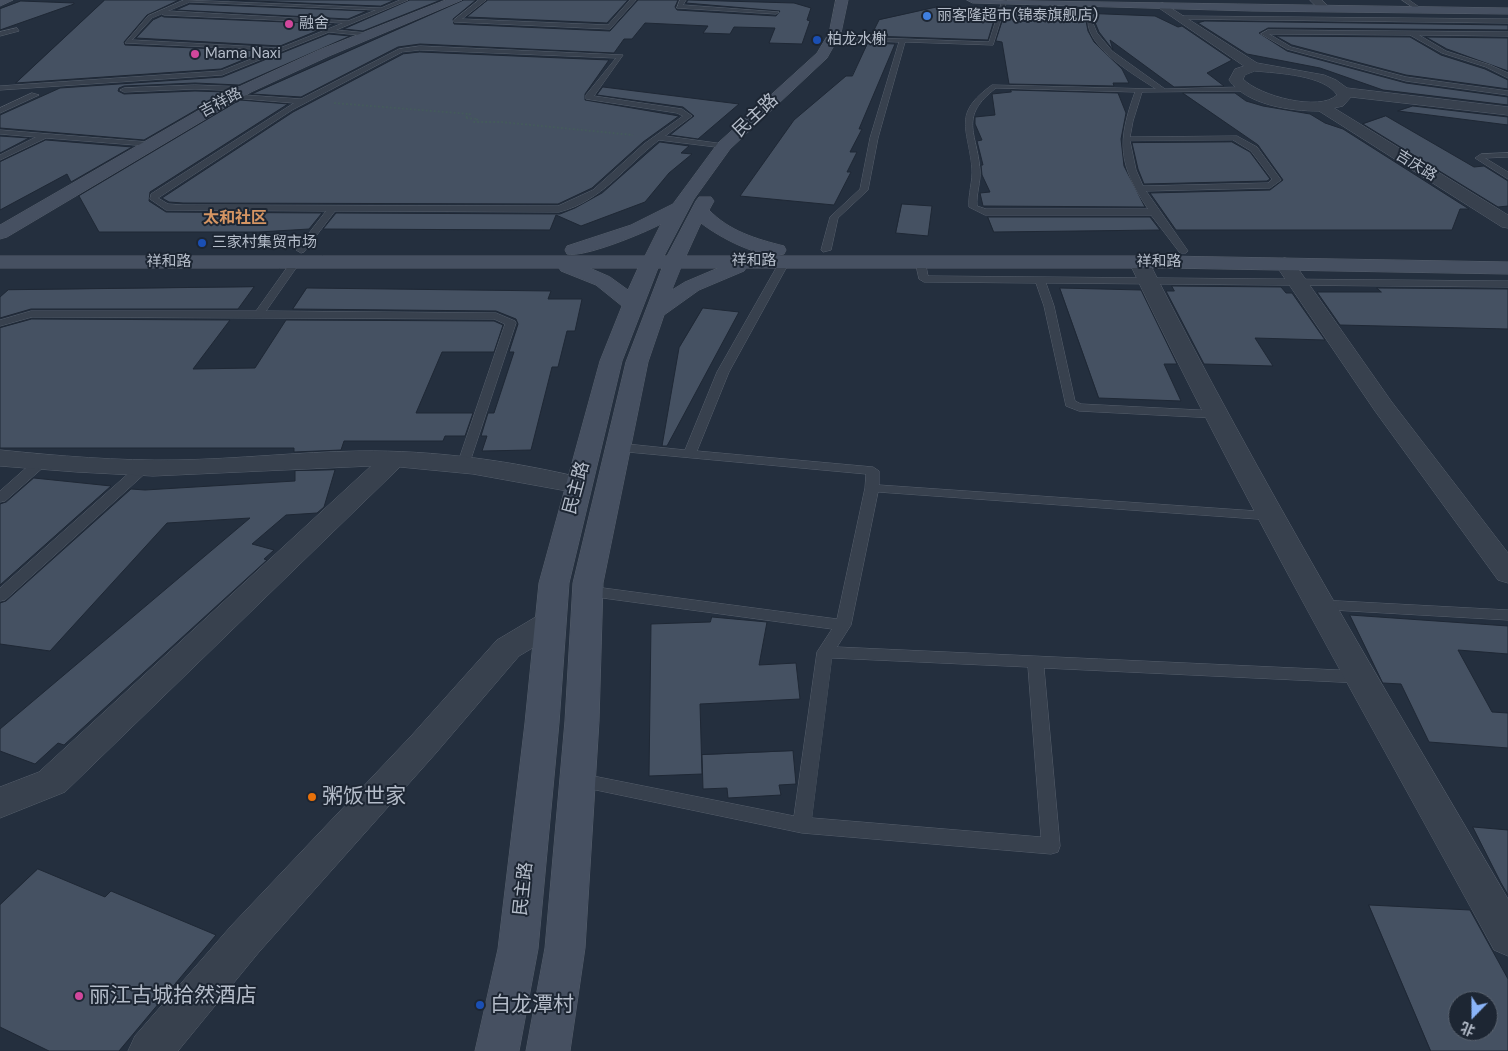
<!DOCTYPE html>
<html>
<head>
<meta charset="utf-8">
<style>
	body { margin:0 }
	#map { position:relative; width:1508px; height:1051px; overflow:hidden; background:#242f3e; font-family:"DM Sans","Noto Sans SC",sans-serif }
	canvas { display:block }
	.north { position:absolute; left:1448px; top:991px; width:50px; height:50px; box-sizing:border-box; background:#1d2633; border:1px solid #59626f; border-radius:50%; rotate:202deg; font-size:14px; font-weight:700; line-height:20px; text-align:center; color:#b4bcc9 }
	.north::after { content:''; display:block; margin:auto; width:18px; height:22px; background:#8ab4f8; clip-path:polygon(50% 0,100% 100%,50% 72%,0 100%) }
</style>
</head>
<body>
<div id="map">
<canvas width="1508" height="1051"></canvas>
<div class="north">北</div>
</div>
<script>
const ctx = document.querySelector('canvas').getContext('2d');
ctx.lineJoin = 'round';
function paint(path, color) {
  ctx.fillStyle = color;
  ctx.fill(path, 'evenodd');
}
function trace(path, color, width, dash) {
  ctx.strokeStyle = color;
  ctx.lineWidth = width;
  ctx.lineCap = dash ? 'butt' : 'round';
  ctx.setLineDash(dash || []);
  ctx.stroke(path);
}
function label(font, color, halo, rows, align = 'center') {
  ctx.font = font + ' "DM Sans","Noto Sans SC",sans-serif';
  ctx.lineWidth = 4;
  ctx.setLineDash([]);
  ctx.textBaseline = 'middle';
  ctx.strokeStyle = halo;
  ctx.fillStyle = color;
  for (const [text, x, y, turn = 0] of rows) {
    ctx.save();
    ctx.translate(x, y);
    ctx.rotate((+turn || 0) * Math.PI / 180);
    ctx.textAlign = isNaN(turn) ? turn : align;
    if (halo) ctx.strokeText(text, 0, 0);
    ctx.fillText(text, 0, 0);
    ctx.restore();
  }
}
const building = new Path2D(`
	M105 0H179L147 15 124 42 125 45 265 51 221 69 16 83Z
	M230 0H395L381 6Z
	M410 0H441L363 31 344 29Z
	M464 0H476L453 19 454 24 610 31 638 0H678L675 7 677 10 776 16 780 11 686 3 688 0 794 3 811 8 807 20 810 21 802 44 769 43 775 28 734 27 730 34 703 33 708 26 645 23 632 39H624L614 53 420 44 398 47 301 97 252 94Z
	M488 0H628L607 23 467 17Z
	M21 1 74 3V4L0 30V9Z
	M190 4 367 11 348 19 176 10Z
	M937 7 997 10 988 40 871 36 879 20Z
	M1006 10 1155 16 1178 27 1182 26 1232 60 1207 73 1224 86 1174 87 1110 40 1113 50 1099 32 1094 20 1088 19 1086 21 1088 31 1094 42 1122 69 1129 83H1113L1114 86 1009 84 1002 42 996 41Z
	M162 16 164 17 334 24 280 46 136 38 153 20Z
	M1205 21 1508 25V30L1268 28 1259 33 1287 51 1406 83 1508 97V105L1383 90 1320 68 1247 54 1198 23Z
	M329 34 350 36 239 85 195 83 124 86 119 88 118 91 124 94 195 91 227 92 144 140 0 128V115L60 88 222 77Z
	M1276 36 1410 37 1441 55 1485 69 1508 80V89L1406 75 1292 45Z
	M1426 37 1508 38V71L1447 49Z
	M868 43 895 44 859 129H862L850 152H857L847 172H851L834 205 740 196 794 120 846 76H852Z
	M420 52 609 60 585 94V100L679 116 643 142 592 188 558 204 183 203 169 202 162 198 293 112 403 54Z
	M603 87 739 104 698 139 670 135 694 116 683 107 597 95Z
	M1011 90 1118 93 1126 113 1121 139 1124 166 1145 207 983 206 980 193 990 192 982 175 981 165H983L977 141 982 140 975 124V117L995 115 992 94 1011 92Z
	M1183 93H1235L1246 101 1263 106 1310 114 1325 123 1343 129 1469 209H1460L1452 230H1176L1150 193 1270 190 1283 180 1258 145Z
	M240 100 288 104 150 192 149 201 166 212 322 213 309 229 259 232H99L79 196Z
	M1413 106 1508 117V125L1398 111Z
	M1386 116 1474 167 1484 166 1508 181V206L1498 207 1363 124Z
	M0 136 29 138 0 153Z
	M46 140 132 147 71 182 67 174 0 210V162Z
	M660 142 689 146 681 153 692 154 669 173 645 202 581 226 556 215 550 230 323 229 336 213 560 214 575 208 602 193Z
	M1232 142 1250 152 1270 179 1267 181 1144 184 1138 169 1132 143Z
	M902 204 932 206 928 236 896 233Z
	M988 217H1150L1160 230 994 232Z
	M1172 286 1281 287 1286 293H1292L1325 340 1255 338 1273 366 1204 364 1166 291H1174Z
	M254 287 238 309H31L0 318V297L8 290Z
	M307 288 551 291 548 299H582L575 331H567L558 367H552L531 450 482 451 487 436H481L488 413H494L514 352H509L518 324 516 319 496 311 293 309Z
	M1060 288 1141 290 1177 364H1164L1181 401 1099 398Z
	M1377 288 1508 289V329L1340 325 1317 292H1381Z
	M703 308 739 312 667 446H662L679 348Z
	M32 319 230 320 193 369 255 368 286 320 494 321 503 325 494 352H442L416 413H473L465 436H445L443 441H344L341 450 294 452V448H0V328Z
	M335 470 324 507 317 513 286 515 252 544 274 550 264 559 267 560 64 745 58 743 35 764 0 751V729L250 518 167 523 50 651 0 644V603L6 601 131 489 145 490 295 481V471Z
	M34 478 111 486 0 585V504L6 502Z
	M1350 615 1508 626V654L1458 650 1492 712 1508 713V748L1429 742 1401 684 1383 683Z
	M712 617 767 622 759 665 796 663 800 699 700 704 702 774 649 776 651 624 710 622Z
	M793 751 796 784 779 785 781 795 728 798 727 788 703 789 702 755Z
	M1473 827 1508 830V895L1501 883Z
	M38 869 105 897 111 891 216 935 119 1051H49L0 1027V905Z
	M1369 905 1470 910 1508 979V1051H1431ZM1458 1001H1488V1031H1458Z`);
const path = new Path2D(`
	M334 103 470 114 465 118 478 119 474 122H501L633 135`);
const lane = new Path2D(`
	M184 0 381 8 400 0H408L336 30 367 33 369 36 329 32 222 75 0 90V86L221 71 274 50 125 43 148 16ZM190 2 376 10 348 21 168 11ZM162 14 164 15 343 23 280 48 132 40 152 18Z
	M479 0H486L462 19 608 25 630 0H636L610 29 454 22V20Z
	M680 0H686L683 5 779 12 776 14 677 8Z
	M1007 0 993 45 905 42 878 138 868 190 838 218 831 250 823 252 821 250 830 217 860 189 870 138 899 42 848 40 846 37 989 42 1002 1Z
	M1402 0H1409L1419 7 1414 8Z
	M1181 16 1508 19V23L1179 19Z
	M1088 21H1092L1097 33 1112 51 1165 89 1242 87 1245 89 1242 91 1142 92 1133 121 1130 137 1237 136 1257 147 1281 180 1270 188 1146 191 1188 251 1186 253H1180L1151 215H985L969 207C968 194 973 181 972 168 968 127 952 114 992 85L1156 89C1135 75 1087 48 1088 21ZM996 88 1135 92C1117 142 1118 164 1148 209H986L977 206C976 194 981 182 980 170 977 132 958 117 996 88ZM1233 140 1251 151 1272 179 1268 183 1143 186 1136 170 1130 141Z
	M17 28 19 31 0 36V32Z
	M1268 30 1508 32V36L1419 35 1446 51 1490 65 1508 73V78L1486 67 1442 53 1410 35 1269 34 1291 47 1406 77 1508 91V95L1406 81 1287 49 1261 34Z
	M420 46 623 55 594 96 682 109 692 116 665 136 724 144 728 146 724 148 659 140C625 166 602 201 559 212L335 211 304 252 301 253 296 250 326 211 166 210 150 199 151 194 294 103 233 98 230 94 301 99 399 49ZM420 50 616 58 586 95V99L677 113 683 116 644 144 593 190 558 206 183 205 168 204 158 198 292 110 402 52Z
	M195 85 246 87 249 89 246 91 195 89 124 92 120 90 124 88Z
	M32 93 39 95 0 113V108Z
	M0 130 148 142 152 144 148 146 46 138 0 160V155L36 137 0 134Z
	M1508 153V157L1485 158 1508 172V179L1475 158 1481 154Z
	M296 258 301 261 266 311 496 313 515 321 516 323 468 468 463 469 457 465 505 324 494 319 32 317 0 326V320L31 311H256L293 259Z
	M785 258 790 261 729 372 697 451 873 467 879 471V485L1271 512 1278 516 1271 520 878 492 851 625 837 647 1360 671 1366 673 1368 677 1366 681 1360 683 1044 668 1060 846 1058 852 1051 854 802 833 572 785 569 780 572 775 578 773 794 816 817 652 832 629 588 596 581 591 588 586 837 619 865 488 866 474 617 451 611 447 617 443 685 450 717 372 780 261ZM832 658 1028 667 1041 837 812 818Z
	M920 258 925 261 928 276 1508 281V287L1046 283 1054 306 1075 401 1081 404 1219 411 1221 414 1219 417 1215 418 1079 411 1066 406 1044 306 1036 283 924 282 919 279 915 261Z
	M41 458 47 462 46 465 5 501 0 502V491L36 459Z
	M144 463 149 464 150 467 149 470 5 600 0 601V588L139 464Z
	M1320 600 1508 610V620L1315 609 1313 605 1315 601Z`);
const street = new Path2D(`
	M1310 0H1322L1328 6 1322 9 1318 8Z
	M1163 3 1257 63 1324 75 1336 80 1347 88 1508 107V115L1351 97 1343 106 1334 108 1508 215V228L1502 227 1319 111C1290 111 1247 105 1229 80L1235 69 1244 66 1159 8V4ZM1255 71C1277 73 1325 75 1337 95 1320 112 1259 96 1243 79L1245 75Z
	M1139 256 1146 258 1149 262C1259 480 1385 689 1508 899V956L1494 950C1370 722 1240 497 1129 262L1132 258Z
	M1285 258 1292 260 1391 401 1508 553V583L1498 580 1375 411 1275 264 1278 260Z
	M0 450C59 456 118 461 177 460 238 459 298 452 359 451 435 450 513 461 587 479L591 485 587 491 578 493 473 474 400 467 65 792 0 818V787L39 772 371 466 153 476 77 472 0 466Z
	M550 612 561 615 565 623 561 631 519 656 436 753 259 952 178 1051H128L135 1036 231 926 412 735 497 640 539 615Z`);
const secondary = new Path2D(`
	M0 0H13L0 6Z
	M446 0H462L329 56 251 92 7 237 0 239V225L241 86 319 50Z
	M836 0H848L841 33 827 58 730 149 694 199 664 256H667L696 201 699 197H711L714 201 709 210C729 231 756 239 784 246L786 250 784 254C761 260 719 237 701 223L686 256H1166L1508 262V274L1166 268H746L744 271 699 290 664 315 648 362 603 583 599 721 585 948 570 1051H526L545 948 565 721 573 583 626 362 662 268H658L622 361 569 583 559 723 538 949 519 1051H475L498 949 525 723 539 583 600 361 622 306 596 285 561 271 559 268H0V256H645L661 224C644 233 584 258 567 254L565 250 567 246 631 225 673 204 718 143 817 53 829 33ZM590 268H638L628 290 610 277ZM681 268H718L685 282 672 290Z
	M967 0 1508 8V14L1252 11 973 3Z`);
const markers = [
	[927,16,5,"#3f7fe0"],
	[289,24,5,"#d1479c"],
	[817,40,5,"#1a4fb4"],
	[195,54,5,"#d1479c"],
	[202,243,5,"#1a4fb4"],
	[312,797,5,"#e8710a"],
	[79,996,5,"#d1479c"],
	[480,1005,5,"#1a4fb4"]
];
const farPoinames = [
	["丽客隆超市(锦泰旗舰店)",937,16],
	["融舍",299,24],
	["柏龙水榭",827,40],
	["Mama Naxi",205,54],
	["三家村集贸市场",212,243]
];
const farStreetnames = [
	["吉祥路",221,103,-28],
	["吉庆路",1416,166,32],
	["祥和路",754,261],
	["祥和路",169,262],
	["祥和路",1159,262]
];
const farNeighbourhoodnames = [
	["太和社区",235,219]
];
const streetNames = [
	["民主路",756,116,-43],
	["民主路",577,488,-75],
	["民主路",524,889,-84]
];
const nearPoinames = [
	["粥饭世家",322,797],
	["丽江古城拾然酒店",89,996],
	["白龙潭村",490,1005]
];
paint(building, '#455162');
trace(building, '#1f2835', 1);
trace(lane, '#565f6c', 1);
trace(street, '#565f6c', 1);
trace(secondary, '#565f6c', 1);
trace(path, '#44595c', 2, [2, 2]);
paint(lane, '#38414e');
paint(street, '#38414e');
paint(secondary, '#465061');
for (const [x, y, r, color] of markers) {
  const dot = new Path2D();
  dot.arc(x, y, r, 0, 2 * Math.PI);
  ctx.fillStyle = color;
  ctx.fill(dot);
  trace(dot, '#1d2633', 2);
}
label('15px', '#b4bcc9', '#1d2633', farPoinames, 'left');
label('15px', '#b4bcc9', '#1d2633', farStreetnames);
label('bold 16px', '#d59563', '#1d2633', farNeighbourhoodnames);
label('18px', '#b4bcc9', '#1d2633', streetNames);
label('21px', '#b4bcc9', '#1d2633', nearPoinames, 'left');
</script>
</body>
</html>
